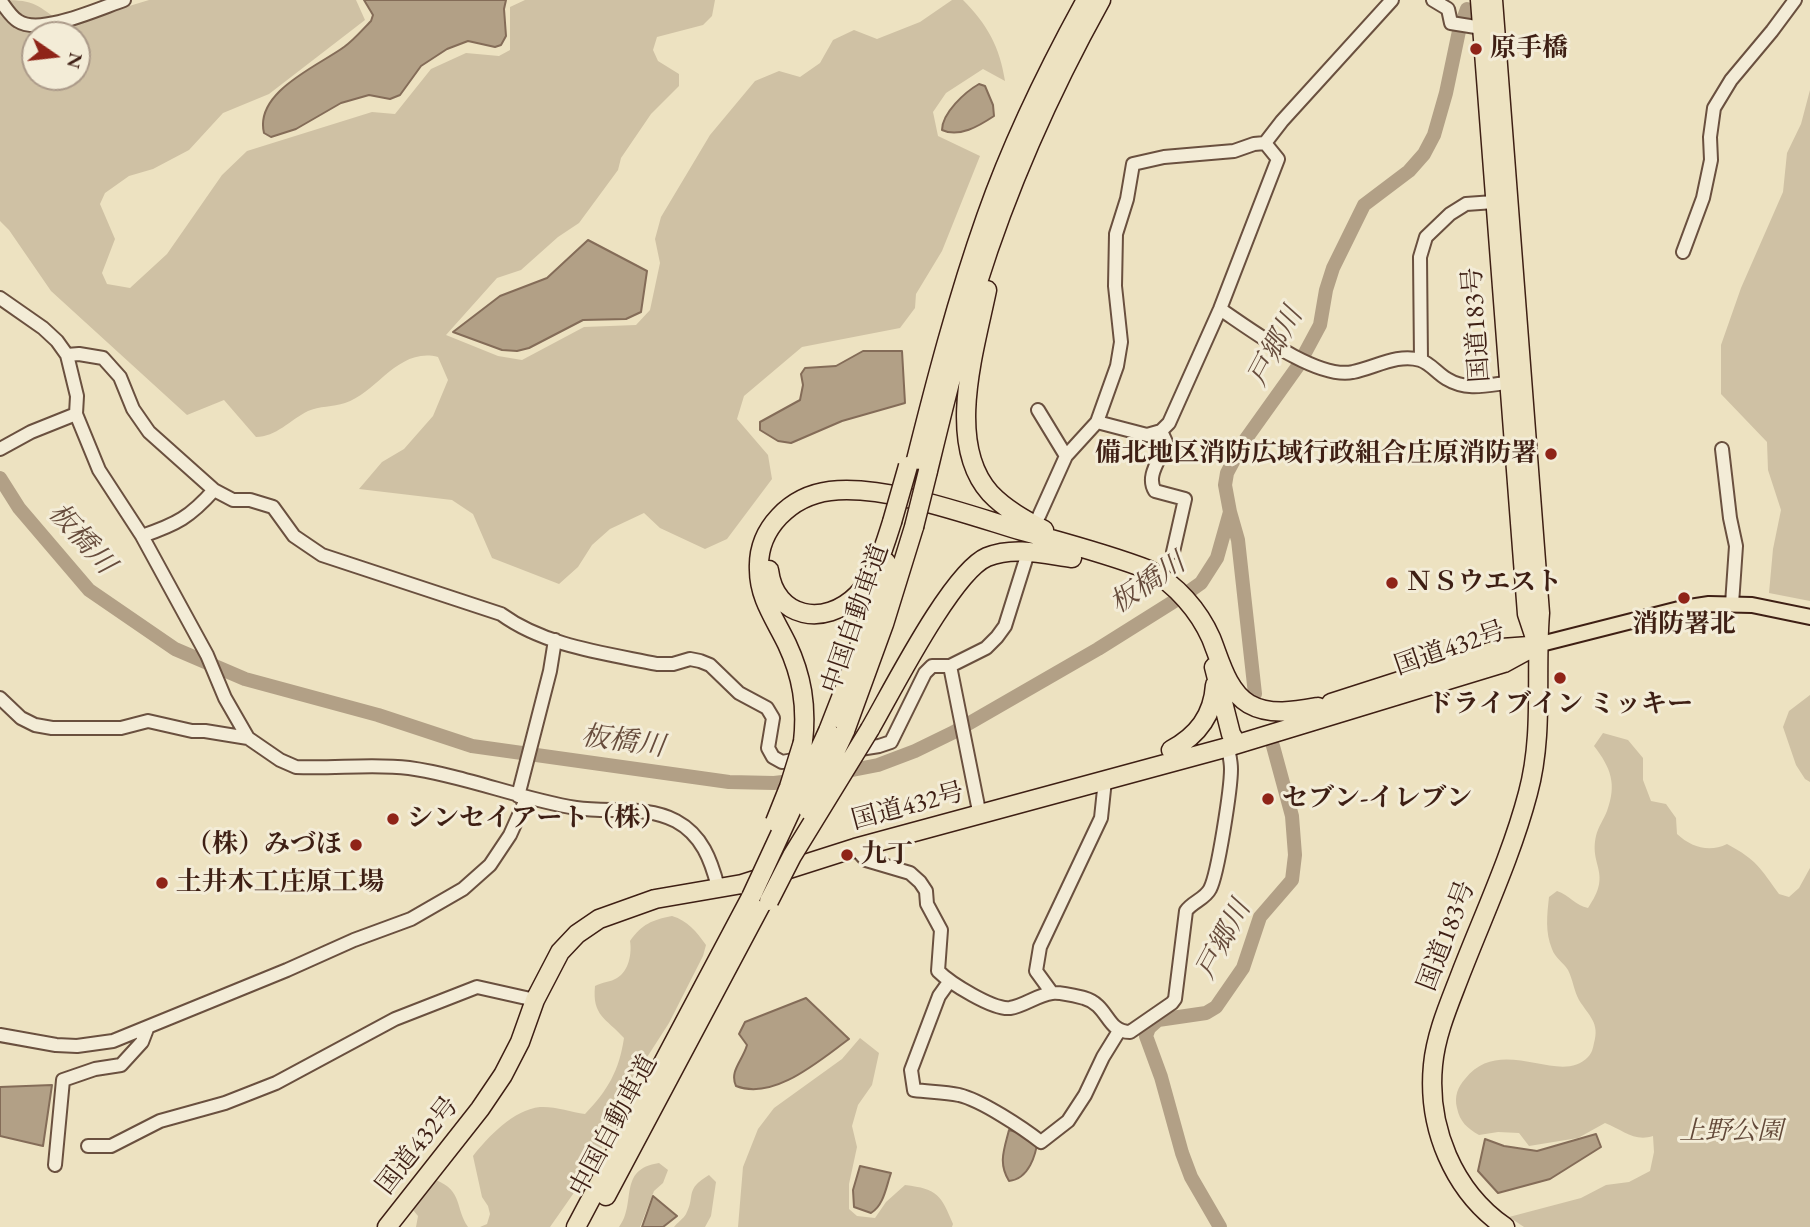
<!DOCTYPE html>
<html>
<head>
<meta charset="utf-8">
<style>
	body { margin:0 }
	#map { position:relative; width:1810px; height:1227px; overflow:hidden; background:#ede2c1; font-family:"EB Garamond",serif }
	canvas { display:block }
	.north { position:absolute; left:21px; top:21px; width:70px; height:70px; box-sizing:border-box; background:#f3ecd7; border:2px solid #ab9a89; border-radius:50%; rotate:104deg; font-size:19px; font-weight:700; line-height:28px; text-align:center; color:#3e1f14 }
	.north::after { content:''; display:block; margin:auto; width:24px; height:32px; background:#8f2418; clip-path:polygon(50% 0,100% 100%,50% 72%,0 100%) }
</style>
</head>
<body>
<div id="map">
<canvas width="1810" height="1227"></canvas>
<div class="north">N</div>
</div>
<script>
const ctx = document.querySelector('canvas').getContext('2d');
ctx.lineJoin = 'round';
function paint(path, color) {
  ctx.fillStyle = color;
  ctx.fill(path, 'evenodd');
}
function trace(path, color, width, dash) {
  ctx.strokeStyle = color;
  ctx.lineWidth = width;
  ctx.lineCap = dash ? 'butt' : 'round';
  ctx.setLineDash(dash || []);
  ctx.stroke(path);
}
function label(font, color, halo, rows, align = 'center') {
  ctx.font = font + ' "EB Garamond","Noto Serif JP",serif';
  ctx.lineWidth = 6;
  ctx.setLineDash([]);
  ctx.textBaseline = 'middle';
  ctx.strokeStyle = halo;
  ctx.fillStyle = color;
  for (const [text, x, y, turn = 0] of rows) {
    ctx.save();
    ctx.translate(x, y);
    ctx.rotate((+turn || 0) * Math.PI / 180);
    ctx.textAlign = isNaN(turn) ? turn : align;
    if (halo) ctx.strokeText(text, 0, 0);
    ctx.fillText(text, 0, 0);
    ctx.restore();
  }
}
const green = new Path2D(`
	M0 0C31 0 35 2 60 22L80 21 149 0H356L365 20 269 94 223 113 189 150 153 169 129 176 105 193 100 204 115 239 102 273 107 284 130 288 167 254 222 175 247 151 372 112 395 114 431 69 466 53 499 56 510 50V7L525 0H715L712 16 703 25 657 37 653 50 658 61 679 74V86L651 114 621 158 618 170 579 223 558 237 521 270 497 278 446 335 498 356 522 360 584 327 636 325 650 310 660 263 655 239 661 217 710 135 755 81 779 71 800 77 820 63 833 40 854 30 877 39 920 22 952 0H963C987 24 1000 47 1005 81L983 69 946 93 933 112 938 136 980 156 942 251 916 294 915 308 900 328 802 347 744 396 737 419 768 455 772 479 727 539 705 549 660 528 644 513 610 529 592 545 578 567 559 584 492 558 473 514 452 500 359 489 382 462 404 449 433 416 448 380 438 357C398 347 377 393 345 403 333 407 319 406 308 411 290 420 276 437 256 437L224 400 187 415 51 291 9 230 0 221ZM35 35H77V77H35Z
	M1810 90V601L1769 593 1773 549 1781 510 1768 470 1767 442 1721 394V345L1741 288 1783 192 1787 153 1801 124Z
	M1810 695V782L1805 779 1796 765 1783 727 1789 711Z
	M1603 733 1628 740 1643 758V780L1651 801 1666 804 1676 818 1677 834C1691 847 1709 853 1727 844 1757 860 1760 868 1779 894L1789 897 1799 888 1810 868V1227H1524L1509 1217 1581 1198 1606 1185 1629 1182 1650 1171 1654 1152 1653 1136C1634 1142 1623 1130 1605 1123L1578 1138 1529 1146 1519 1133 1498 1132 1479 1135C1467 1128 1460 1122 1457 1108 1454 1096 1458 1087 1465 1079 1501 1033 1560 1087 1588 1057 1592 1053 1593 1048 1594 1043 1600 1023 1589 1016 1579 1000 1574 991 1573 980 1568 970 1564 963 1555 958 1552 949 1545 932 1547 915 1549 897L1557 891C1569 895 1576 906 1588 908 1613 872 1589 867 1596 836 1598 827 1604 819 1607 811 1617 784 1611 768 1594 746Z
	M672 916C688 921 696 931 706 945L703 956 669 1023 642 1065 594 1164 550 1227H480L487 1224 490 1214 488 1206 482 1197 473 1156C488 1137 513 1110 540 1107 554 1106 571 1112 585 1114 608 1090 619 1071 624 1038 606 1018 592 1016 595 986 602 982 611 982 617 978 629 971 632 953 630 941 642 924 652 920 672 916Z
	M860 1038 879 1053 872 1085 858 1105 852 1126 857 1147 849 1184V1209L857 1216 875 1218 886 1202 905 1185C938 1189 941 1195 953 1224L952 1227H738L743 1167 758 1129 774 1108 842 1059Z
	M659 1163 668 1170 663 1183 654 1191 640 1227H619C637 1204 617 1169 659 1163Z
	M709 1175 716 1182 711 1216 705 1227H674C677 1223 684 1218 686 1214 696 1195 684 1190 709 1175Z
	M436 1180C463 1191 455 1208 468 1227H416L418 1216 413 1210C416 1196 423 1188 436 1180Z`);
const water = new Path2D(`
	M364 0H506L504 9 506 36 501 45 495 47 468 41 447 49 421 66 400 95 390 99 369 95 341 103 296 129 271 137 264 133C254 92 318 66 344 47 354 40 363 29 371 21L373 15Z
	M979 84 985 86 993 105 994 116C979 126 959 138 942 130 942 113 965 92 979 84Z
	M588 240 647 271 641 312 626 319 583 320 529 348 517 351 502 350 453 332 500 296 547 278Z
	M863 351H902L905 403 842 421 791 443 778 441 760 430V422L800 400 803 385 801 374 805 368 836 366Z
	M806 998 849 1039C820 1060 774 1101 736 1086 729 1071 743 1060 747 1045L739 1034 745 1022Z
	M52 1085 43 1146 0 1136V1087Z
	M1009 1130 1038 1138C1036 1155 1029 1179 1009 1181 998 1163 1004 1150 1009 1130Z
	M1596 1134 1601 1147 1550 1179 1498 1193 1478 1171 1485 1139 1504 1146 1537 1151Z
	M860 1166 891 1173C886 1187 884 1205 871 1213L854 1207 853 1190Z
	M653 1196 677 1216 663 1227H642Z`);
const river = new Path2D(`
	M0 478 19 508 89 590 175 649 245 679 378 715 472 746 729 782 774 783 800 780
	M1255 694 1238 540 1230 512 1225 485 1227 473 1243 443 1298 366 1320 325 1326 290 1333 268 1364 205 1409 171 1424 154 1434 135 1446 93 1459 31 1467 9
	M837 773 878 765 915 751 954 732 1098 649 1184 595 1201 583 1217 558 1230 512
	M1220 1227 1191 1177 1182 1153 1161 1077 1146 1036 1149 1028 1158 1020 1206 1013 1216 1007 1243 968 1260 917 1292 880 1295 855 1292 816 1273 746`);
const minor = new Path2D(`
	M0 0C5 7 11 17 18 21 40 36 100 8 124 0
	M1433 0 1448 9 1451 23 1482 28
	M1265 143 1282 121 1392 0
	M1683 252 1703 198 1711 160 1710 137 1714 108 1731 80 1772 31 1795 0
	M0 298 43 328 57 341 67 355 77 396 76 414 99 470 142 536 207 655 225 698 248 738 280 760 296 767C334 769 372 763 409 768 466 776 520 799 576 808 609 813 646 805 676 821 702 835 711 860 718 887
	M1220 309C1250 329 1317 380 1353 372 1374 368 1398 353 1420 360 1430 363 1438 374 1447 379 1468 392 1491 384 1514 382
	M67 355 79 354 103 358 120 377 133 409 149 432 214 490 233 500H250L273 507 294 536 322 555 501 614C545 646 604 653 657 664H673L690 659 700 661 710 665 739 693 767 708 773 718 768 748 773 757 782 762 804 758
	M1421 360 1420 257 1426 237 1450 214 1466 204 1494 202
	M1038 410 1066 456
	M1097 422 1147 435 1161 431 1169 423 1220 309 1278 159 1265 143
	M1161 431 1166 442C1162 458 1145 475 1155 491L1185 499 1173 552
	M0 449 31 432 76 414
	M1722 449 1730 518 1736 546 1732 604
	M1039 516 1066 456 1097 422 1117 366 1121 342 1115 286 1116 234 1127 199 1133 164 1164 157 1234 151 1254 144 1265 143
	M142 536C177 524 190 517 214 490
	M950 666 978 806
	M0 698 21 718 35 725 52 728H121L148 721 192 731H205L248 738
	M829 754 879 746 891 742 925 673 932 666H950L986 648 997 637 1005 626 1026 559
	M518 796 550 671 555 640
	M855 848 866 860 910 873 920 882 926 891 927 904 941 930 938 971C950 983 993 1010 1010 1008 1024 1006 1037 995 1052 993 1061 992 1076 996 1084 998 1109 1005 1106 1032 1130 1032L1172 1003 1175 999 1186 911C1192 902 1205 899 1210 889 1218 874 1231 788 1231 769 1231 761 1229 754 1228 747
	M949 982 939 996 911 1070 914 1090C929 1092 944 1092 959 1095 981 1100 1023 1128 1041 1142L1068 1121 1085 1095 1103 1057 1119 1031
	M1052 993 1036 971 1040 947 1101 818 1105 780
	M0 1035 56 1045 77 1046 113 1041 287 970 354 940 411 919 463 889 490 865 510 835 527 797
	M88 1146H111L160 1121 225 1103 276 1083 395 1019 477 987 535 1000
	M55 1165 63 1080 95 1069 121 1065 142 1042 147 1029`);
const major = new Path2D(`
	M1537 645 1683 608 1709 604 1752 605 1810 617`);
const highway = new Path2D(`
	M1480 0 1527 614 1534 635
	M1493 0 1540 613C1535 674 1544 734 1528 793 1512 854 1484 914 1461 973 1450 1002 1436 1033 1433 1065 1427 1127 1453 1191 1505 1227
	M987 290C975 349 945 443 990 493 1005 509 1025 520 1044 530
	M914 468C935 384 957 299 986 217 1012 143 1048 69 1086 0
	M928 471C943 409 958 346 977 285 1008 186 1051 90 1101 0
	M769 570C775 619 825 627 857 595 876 576 884 547 892 522
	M1214 667 1231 734 1237 744
	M1331 703 1502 648 1529 646
	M870 729C892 691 952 572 987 557 1014 546 1044 554 1072 558
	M828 731 851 672 886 562
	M845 731 884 624 914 527
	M803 742C807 706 802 676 787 644 775 619 759 598 759 570 757 528 791 496 830 491 884 484 969 515 1022 531 1065 543 1108 554 1149 570 1176 584 1199 611 1211 638 1220 660 1227 691 1249 704 1270 716 1296 711 1318 707
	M1171 750C1197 736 1213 716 1215 685
	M606 1196 764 899
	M387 1227 480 1109 503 1075 520 1042 535 1000 560 952 577 934 599 919 655 899 742 884 855 848 1228 747 1504 663 1537 645
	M576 1227 751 897`);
const highwayBridge = new Path2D(`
	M892 522 908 466
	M914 527 928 471
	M808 810 845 731
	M775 822 789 787 803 742
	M751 897 828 731
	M769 901 792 856 870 729`);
const markers = [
	[1476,49,7,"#8f2418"],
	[1551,454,7,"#8f2418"],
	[1392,583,7,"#8f2418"],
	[1684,598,7,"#8f2418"],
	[1560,678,7,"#8f2418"],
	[1268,799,7,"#8f2418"],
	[393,819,7,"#8f2418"],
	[356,845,7,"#8f2418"],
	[847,855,7,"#8f2418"],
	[162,883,7,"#8f2418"]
];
const poiNames = [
	["原手橋",1490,49],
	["備北地区消防広域行政組合庄原消防署",1537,454,"right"],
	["ＮＳウエスト",1406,583],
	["消防署北",1684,625,"center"],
	["ドライブイン ミッキー",1560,705,"center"],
	["セブン-イレブン",1282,799],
	["シンセイアート（株）",407,819],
	["（株）みづほ",342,845,"right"],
	["九丁",861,855],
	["土井木工庄原工場",176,883]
];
const streetNames = [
	["国道183号",1477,325,-94],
	["中国自動車道",856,619,-71],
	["国道432号",1450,649,-19],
	["国道432号",908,807,-15],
	["国道183号",1447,936,-69],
	["中国自動車道",614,1126,-62],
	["国道432号",418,1146,-52]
];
const parkNames = [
	["上野公園",1731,1132]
];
const waterNames = [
	["戸郷川",1276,347,-62],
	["板橋川",81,539,48],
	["板橋川",1148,584,-34],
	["板橋川",623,742,8],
	["戸郷川",1224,940,-62]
];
paint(green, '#cfc1a4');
paint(water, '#b2a086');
trace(water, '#846c58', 2);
trace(river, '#b2a086', 14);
trace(minor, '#6a503f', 16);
trace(major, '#3e1f14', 18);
trace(highway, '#3e1f14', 21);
trace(minor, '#f3ecd7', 12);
trace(major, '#ede2c1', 14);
trace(highway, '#ede2c1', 18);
trace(highwayBridge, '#3e1f14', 21, []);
trace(highwayBridge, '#ede2c1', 18);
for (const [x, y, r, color] of markers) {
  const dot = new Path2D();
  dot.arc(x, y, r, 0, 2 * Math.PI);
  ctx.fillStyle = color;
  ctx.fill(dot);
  trace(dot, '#f3ecd7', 2.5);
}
label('bold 26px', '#3e1f14', '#f3ecd7', poiNames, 'left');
label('26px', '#3e1f14', '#f3ecd7', streetNames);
label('italic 26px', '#624838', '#f3ecd7', parkNames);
label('italic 28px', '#674c3c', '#f3ecd7', waterNames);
</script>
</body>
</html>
